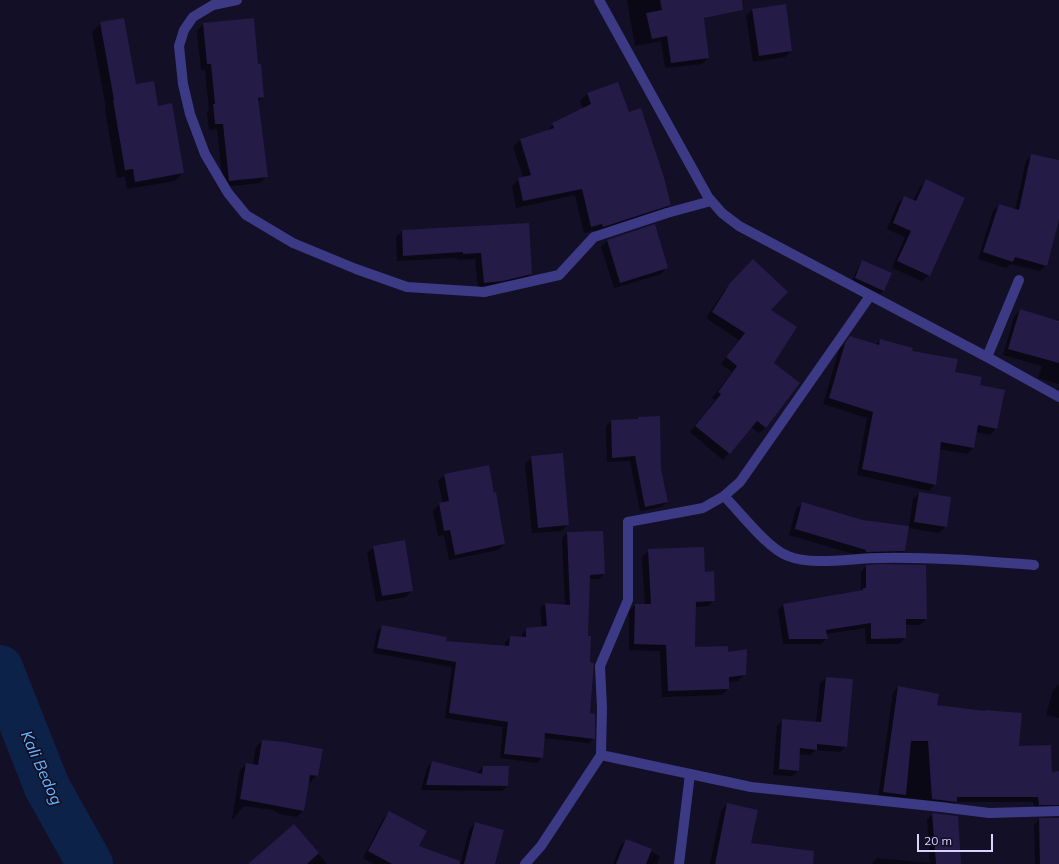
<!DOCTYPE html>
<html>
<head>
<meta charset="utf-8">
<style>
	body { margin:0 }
	#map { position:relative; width:1059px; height:864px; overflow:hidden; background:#130f26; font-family:Mulish,sans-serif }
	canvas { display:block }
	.scale { position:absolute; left:917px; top:834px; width:76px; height:18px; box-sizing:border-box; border:2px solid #d9d4ff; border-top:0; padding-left:5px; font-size:12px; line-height:14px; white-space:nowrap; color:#d9d4ff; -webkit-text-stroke:3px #130f26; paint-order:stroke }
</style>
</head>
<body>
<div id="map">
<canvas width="1059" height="864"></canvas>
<div class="scale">20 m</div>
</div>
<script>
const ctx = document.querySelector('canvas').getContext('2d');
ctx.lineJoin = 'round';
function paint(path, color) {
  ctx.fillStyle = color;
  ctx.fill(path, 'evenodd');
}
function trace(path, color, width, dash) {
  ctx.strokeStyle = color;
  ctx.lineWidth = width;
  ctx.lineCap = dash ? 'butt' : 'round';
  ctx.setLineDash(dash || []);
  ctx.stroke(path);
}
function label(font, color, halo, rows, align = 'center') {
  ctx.font = font + ' Mulish,sans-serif';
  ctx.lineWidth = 3.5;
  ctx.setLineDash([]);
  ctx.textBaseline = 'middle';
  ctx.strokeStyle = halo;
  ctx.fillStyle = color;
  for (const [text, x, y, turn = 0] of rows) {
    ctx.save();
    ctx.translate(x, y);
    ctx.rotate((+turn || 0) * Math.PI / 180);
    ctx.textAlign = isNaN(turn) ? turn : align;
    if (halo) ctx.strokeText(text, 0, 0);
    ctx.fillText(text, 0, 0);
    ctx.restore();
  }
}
const shadow = new Path2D(`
	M627 0H704L707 16 703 20 708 58 702 64 665 68 661 41 635 46Z
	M752 10 791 51 785 57 753 62 746 16Z
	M253 19 257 65 263 97 258 102 266 177 260 183 223 187 217 129 209 130 207 112 209 110 205 70H201L197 31 203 24Z
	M101 23 135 85 157 107 183 173 175 181 127 189 125 176 117 178 105 110 106 108 92 32Z
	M618 83 629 113 670 205 663 212 596 234 595 230 584 233 575 195 516 208 512 186 519 179 523 177 513 147 520 140 546 132 553 124 583 109 580 101 587 94Z
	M1032 155 1059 166V216L1046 265 1040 271 1010 264 1006 268 978 259 993 211 999 205 1015 210 1026 161Z
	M926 181 929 275 922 281 892 268 905 237 887 229 898 203 905 197 913 201 920 187Z
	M528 224 531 274 525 280 478 289 475 259 457 260V258L397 261 396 237 402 231Z
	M607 241 667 267 661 274 614 288 601 247Z
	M753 260 773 363 766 427 759 433 751 427 723 460 690 432 715 400 712 398 732 372 721 364 739 340 706 318 724 291Z
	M863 261 891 274 883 291 880 294 852 281 860 264Z
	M1020 310 1056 321 1059 318V384L1038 378 1042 366 1003 355 1014 317Z
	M850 338 875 345 881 340 911 351 979 386 996 429 990 435 976 432 973 448 967 454 939 449 935 484 929 491 857 475 867 418 823 404 839 350Z
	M638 418 660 469 667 502 661 507 640 511 630 461 607 462 606 426 611 421 636 420Z
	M532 457 568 524 562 531 532 533 525 464Z
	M444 475 504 544 498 550 449 560 444 535 438 536 433 511 439 504H443L438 481Z
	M919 493 946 526 939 533 908 528 905 551 898 557 860 556 789 535 796 509 803 503 863 521 909 527 913 499Z
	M602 532 604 574 599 579H589L587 637 589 714 594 738 589 743 544 738 542 758 537 763 500 758 503 727 445 718 452 667 373 653 377 631 382 627 445 642 505 647V642L510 637 522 638V634L527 629 542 627 540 608 545 604 565 605 562 538 567 533Z
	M374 547 412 590 406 597 376 602 367 553Z
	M649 550 704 573 714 600 708 606 695 607 694 648 727 653 745 674 738 681 728 682V689L722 695 662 697 660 651 629 650V611L635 605H645L642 557Z
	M866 566 926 619 920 625H905V638L899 644H866L865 628 826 634 827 638 821 644H783L778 610 783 605 861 592V572Z
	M826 678 846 746 840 752 816 750 810 755 799 754 798 771 792 776 773 775 777 726 783 720 816 723 820 683Z
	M1059 684V718L1046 715 1053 690Z
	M898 687 1018 747 1051 773 1059 772V813L1034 810 1033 802H957L951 808 878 798 893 693Z
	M262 741 317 775 311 782 308 781 303 810 297 817 280 814 273 810 244 806 232 820 240 770 247 764 253 765 256 747Z
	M432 762 478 774V772L483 767 507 786 502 791 421 790 427 768Z
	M727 804 750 844 809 864H710L721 811Z
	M390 812 418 847 461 862 469 830 475 823 494 864H374L363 858 383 819Z
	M933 814 960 864H872L877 858 930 863 927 819Z
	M1059 818V864H1035L1034 825 1039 819Z
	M294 825 327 864H250Z
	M627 840 660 856 657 864H613L620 846Z`);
const river = new Path2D(`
	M0 668 47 787 90 864`);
const building = new Path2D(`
	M660 0H742L743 10 704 18 709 58 671 63 667 36 652 39 646 13 662 10Z
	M786 4 792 51 759 56 752 9Z
	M124 18 136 84 154 81 158 106 172 103 184 173 135 182 133 169 125 170 113 100H114L100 22Z
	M254 18 258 64H261L264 97 258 98 268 177 229 181 223 124H215L213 104H215L211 64H207L203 23Z
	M618 82 629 112 641 108 663 174 671 205 603 227 602 224 591 227 582 189 523 201 518 178 531 175 520 139 554 128 552 123 591 104 587 93Z
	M1031 154 1059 160V220L1047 266 1015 257 1013 262 983 252 999 204 1019 210Z
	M926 179 965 198 930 276 897 261 911 231 893 223 904 196 916 201Z
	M529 223 532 274 503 281 484 283 481 253 463 254V252L403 256 402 230Z
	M655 224 668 268 620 283 607 240Z
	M753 259 788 292 771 310 797 327 774 363 800 383 766 428 757 421 730 454 695 426 721 394 718 392 737 366 726 357 745 333 712 312 730 283Z
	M862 260 892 273 884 291 855 278Z
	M1020 309 1059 321V363L1008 349Z
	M850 336 879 345 880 339 913 348 912 351 958 359 955 372 982 377 980 385 1005 390 997 429 978 425 974 448 941 442 936 485 862 469 873 412 829 398 845 343Z
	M660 416 661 469 668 502 645 507 635 456 612 458 611 420 638 419V417Z
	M563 453 569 525 538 528 531 456Z
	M489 465 494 493 496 492 505 544 455 555 450 530 444 531 439 503 449 501 444 474Z
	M919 492 951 497 947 527 914 522Z
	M802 502 863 520 909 526 905 551 866 552V550L795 529Z
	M603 531 605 574 590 575 588 636H591L590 662 594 663 590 713 595 714V739L545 733 543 758 504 754 508 722 449 713 456 662 377 648 382 625 447 637 446 641 509 646 510 636 526 637V628L547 626 545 603 570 605 567 532Z
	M405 540 413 591 382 596 373 546Z
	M704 547 705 572 714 571 715 601 696 602 695 647 728 646V652L747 649 746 675 729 677V689L668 691 666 645 634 644 635 604H651L648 549Z
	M879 564 926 565 927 619H906V638L871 639V623L826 630 828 639H789L783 604 863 590V588H866V565Z
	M826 677 853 679 847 747 817 744V750L800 748 799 771 779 769 782 719 821 722Z
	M898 686 939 694 937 705 985 711V710L1022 713 1019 746 1051 745 1052 772 1059 771V805H1039L1038 797H957V802L932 799 928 741H911L906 795 883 792Z
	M262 740 284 742 323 749 318 776 310 775 304 811 240 799 246 763 258 765Z
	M432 761 482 774 483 766H509L508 786 426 785Z
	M727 803 758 810 751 843 814 851 813 864H715Z
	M389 811 427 831 419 846 460 861V864H392L368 851Z
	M932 813 958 816 961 864H936Z
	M1039 818H1059V864H1040Z
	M475 822 504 830 495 864H464Z
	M294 824 319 853 307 864H248Z
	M626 839 652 849 646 864H616Z`);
const service = new Path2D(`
	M987 357 1019 280
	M724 496C740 512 768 549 788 556 812 566 853 558 879 558 931 557 982 561 1034 565
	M628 522 703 508 724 496 740 482 870 296
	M679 864 690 774`);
const minor = new Path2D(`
	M237 0 213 5 193 17 184 30 179 46 183 84 190 114 205 154 228 193 246 215 293 243 356 269 407 287 484 292 559 275 594 237 667 213 711 201
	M599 0 708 197 722 213 739 226 987 357 1059 397
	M601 755 751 787 941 807 989 813 1059 811
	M525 864 541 846 601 755 602 708 600 666 628 600V522`);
const waterNames = [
	["Kali Bedog",41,768,66]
];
paint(shadow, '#0007');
trace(river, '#0c2248', 46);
paint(building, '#241b47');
trace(service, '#3d3a85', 10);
trace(minor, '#3d3a85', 10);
label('italic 16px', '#62b6ff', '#130f26', waterNames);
</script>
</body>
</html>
